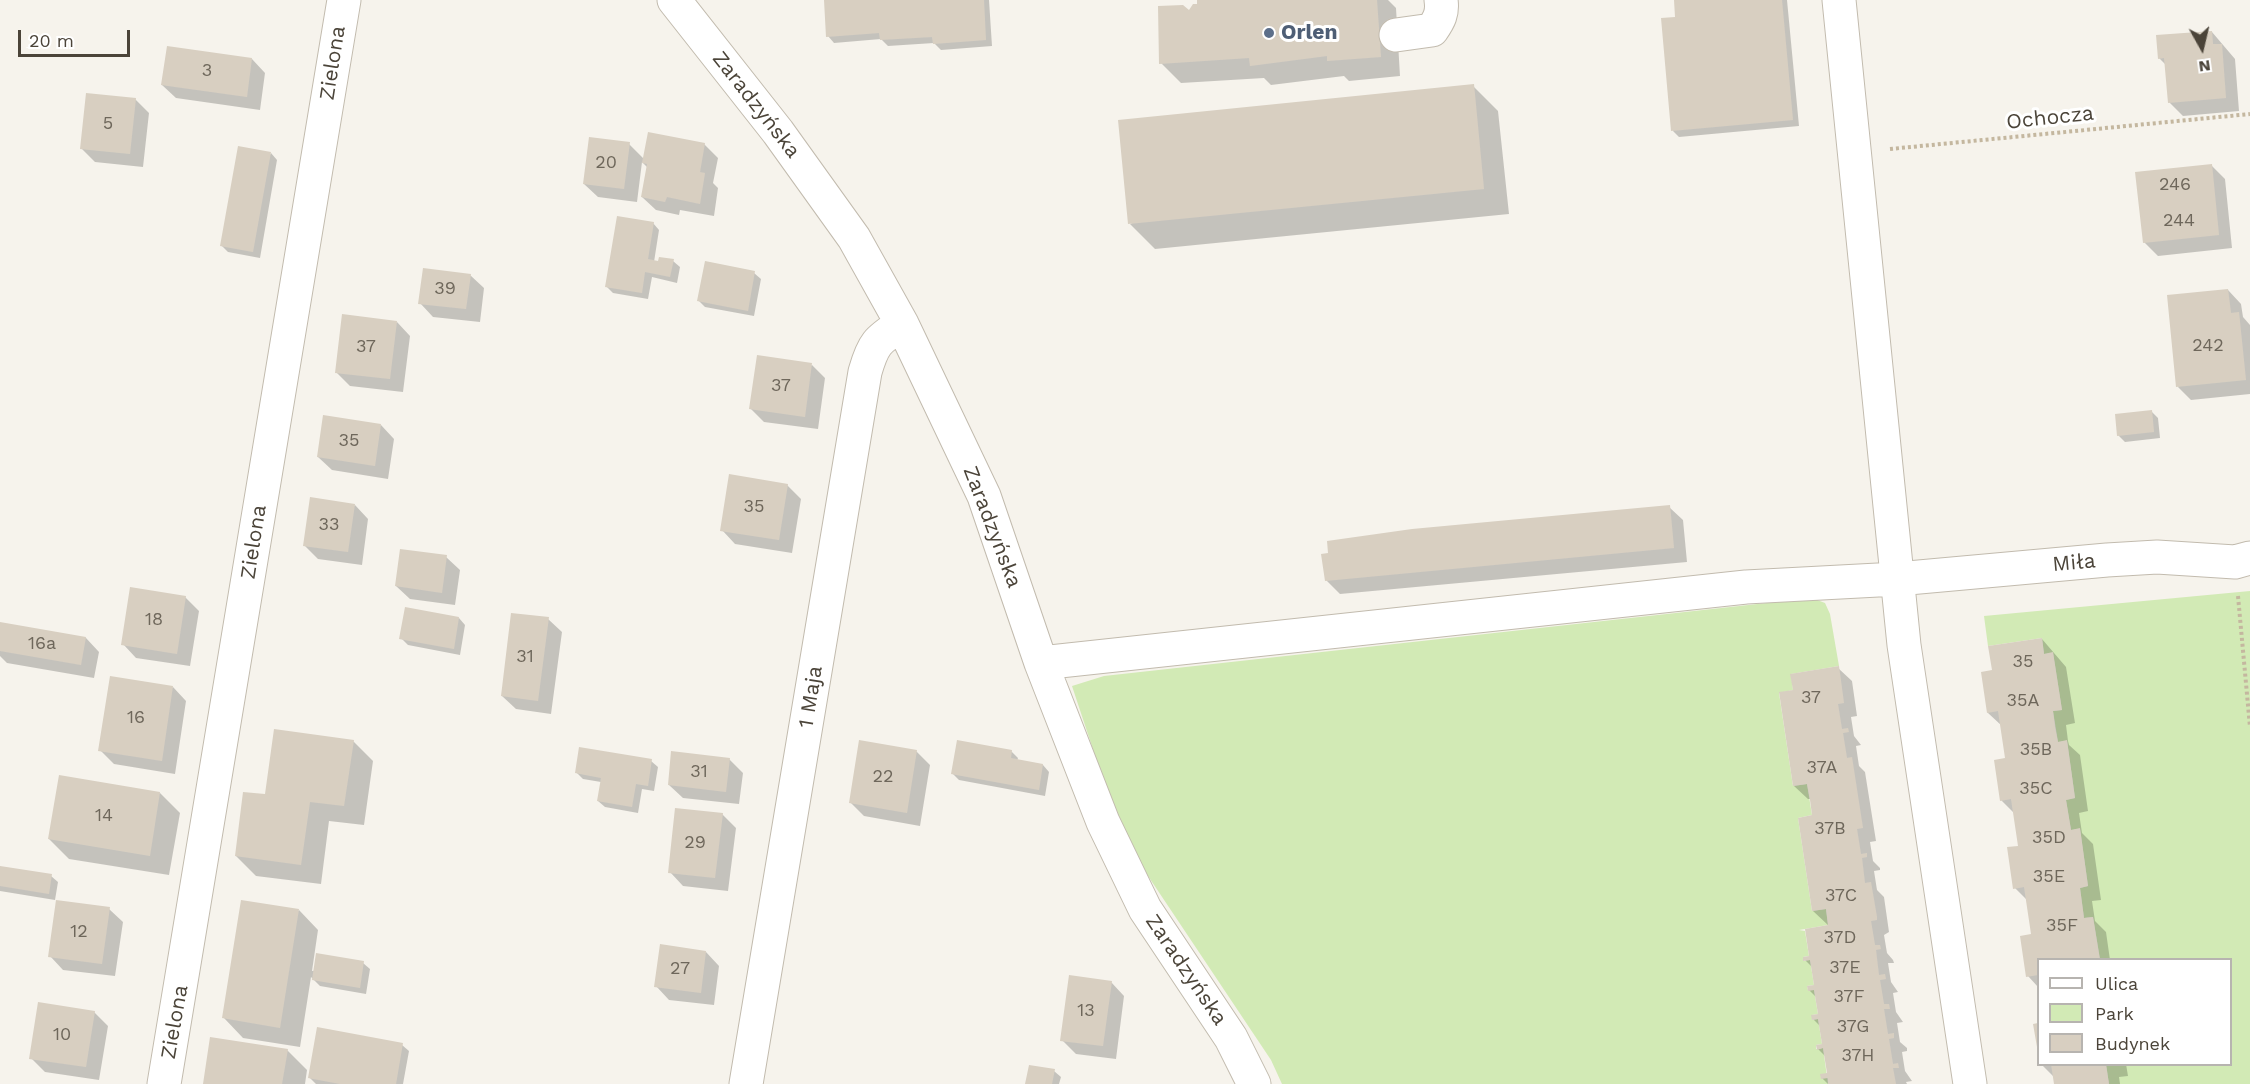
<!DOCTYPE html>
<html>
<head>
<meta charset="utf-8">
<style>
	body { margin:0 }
	#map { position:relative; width:2250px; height:1084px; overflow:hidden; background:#f6f3ec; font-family:"Work Sans",sans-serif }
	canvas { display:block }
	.legend { position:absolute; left:2037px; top:958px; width:195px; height:108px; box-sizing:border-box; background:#fff; border:2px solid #b7b4b0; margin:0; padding:8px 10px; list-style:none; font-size:18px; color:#4b4439 }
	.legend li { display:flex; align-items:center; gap:12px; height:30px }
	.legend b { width:30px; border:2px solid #b7b4b0 }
	.north { position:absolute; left:2172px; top:18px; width:60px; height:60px; -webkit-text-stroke:4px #fff; paint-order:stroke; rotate:172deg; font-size:16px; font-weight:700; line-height:24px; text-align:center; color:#4b4439 }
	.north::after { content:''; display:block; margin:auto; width:21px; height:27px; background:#4b4439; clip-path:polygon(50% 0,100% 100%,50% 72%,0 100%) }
	.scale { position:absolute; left:18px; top:30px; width:112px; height:27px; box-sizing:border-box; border:3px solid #4b4439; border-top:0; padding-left:8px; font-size:18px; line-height:21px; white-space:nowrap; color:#4b4439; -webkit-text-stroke:4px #fff; paint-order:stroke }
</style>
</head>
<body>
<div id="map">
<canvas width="2250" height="1084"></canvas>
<ul class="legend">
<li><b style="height:8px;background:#fff"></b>Ulica</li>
<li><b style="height:16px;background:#d2eab5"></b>Park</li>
<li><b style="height:16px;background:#d8cfc1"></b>Budynek</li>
</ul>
<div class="north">N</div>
<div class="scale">20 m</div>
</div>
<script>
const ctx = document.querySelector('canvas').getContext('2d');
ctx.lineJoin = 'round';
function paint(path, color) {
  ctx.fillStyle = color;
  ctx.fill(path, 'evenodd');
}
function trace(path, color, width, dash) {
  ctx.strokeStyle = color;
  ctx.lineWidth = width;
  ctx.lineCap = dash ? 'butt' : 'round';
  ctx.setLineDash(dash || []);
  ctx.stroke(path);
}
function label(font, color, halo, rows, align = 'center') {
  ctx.font = font + ' "Work Sans",sans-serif';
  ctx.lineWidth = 6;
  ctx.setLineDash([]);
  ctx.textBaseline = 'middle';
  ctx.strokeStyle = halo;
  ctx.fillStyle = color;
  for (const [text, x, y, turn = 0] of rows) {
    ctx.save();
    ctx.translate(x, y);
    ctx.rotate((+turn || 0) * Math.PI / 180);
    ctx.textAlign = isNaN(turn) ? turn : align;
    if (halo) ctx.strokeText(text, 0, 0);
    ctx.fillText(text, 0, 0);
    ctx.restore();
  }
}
const green = new Path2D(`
	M2250 591V1084H2109L2106 1065 2230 1064V960L2100 959 2093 917 2084 918 2080 888 2088 886 2080 829 2071 830 2066 800 2075 798 2067 741 2058 742 2053 711 2062 710 2053 653 2044 654 2042 638 1988 646 1984 616Z
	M1812 598 1825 603 1830 614 1839 666 1791 674 1793 690 1779 693 1793 786 1807 784 1812 815 1798 818 1812 911 1826 909 1828 925 1799 930 1805 931 1809 956 1803 957V961L1810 960 1814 985 1807 986 1808 990H1814L1818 1014 1812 1015V1020L1818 1019 1822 1044 1816 1045V1049L1823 1048 1828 1084H1282L1271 1060 1122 837 1072 686 1104 676Z`);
const shadow = new Path2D(`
	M825 0H989L992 46 941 50 934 43 888 46 881 39 834 43 828 36Z
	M1198 0H1388L1396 8 1400 76 1349 81 1344 76 1271 85 1264 78 1181 83 1161 63 1189 12 1200 5Z
	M1675 0H1787L1799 126 1679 137 1673 131 1677 18Z
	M2212 32 2235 59 2239 111 2183 116 2169 102 2166 65 2159 58Z
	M252 59 265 73 260 110 176 98 162 85Z
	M1473 86 1498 111 1509 214 1155 249 1130 224Z
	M135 99 149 113 143 167 95 162 82 149Z
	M629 144 644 159 704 144 718 158 713 183 718 188 714 216 680 210 679 215 656 210 642 197 648 168 642 162 637 202 598 197 584 184Z
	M271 153 277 160 260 258 228 252 221 245Z
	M2212 166 2225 179 2232 248 2158 256 2144 242Z
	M653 223 659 230 654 262 673 261 680 267 677 283 652 277 648 299 613 293 606 286Z
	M754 273 761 279 754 316 705 307 699 301Z
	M470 275 484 288 480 322 433 317 420 303Z
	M2228 290 2241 304 2243 317 2250 325V394L2191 400 2178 387Z
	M397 322 410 336 403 392 350 386 336 372Z
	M812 365 825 378 818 429 764 422 751 409Z
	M2151 411 2158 418 2160 438 2125 442 2118 435Z
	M381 425 394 439 388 479 332 470 318 457Z
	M787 485 801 499 792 553 735 544 722 530Z
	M355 505 368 519 362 565 318 559 305 546Z
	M1669 507 1683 520 1687 562 1340 594 1326 580Z
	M446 557 460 570 455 605 410 599 396 586Z
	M185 597 199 611 190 666 136 658 123 644Z
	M459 618 465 625 460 655 408 645 401 638Z
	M548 619 562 632 551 714 516 709 502 696Z
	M0 623 86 638 99 652 94 678 7 663 0 656Z
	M2042 639 2066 667 2075 723 2066 725 2068 741 2069 745 2080 755 2088 811 2079 813 2082 833 2093 844 2101 900 2092 901 2095 921 2106 932 2110 960H2038V987L2028 976 2033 935 2028 901 2015 888 2020 847 2015 814 2001 800 2007 759 2002 726 1988 713 1993 671Z
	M1838 668 1852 681 1857 716 1851 717 1854 736 1861 745 1856 746 1859 766 1865 772 1876 841 1870 842 1873 861 1880 868V870L1874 871 1877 890 1884 897 1889 932 1884 935 1887 953 1893 960 1894 963H1888L1891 982 1898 992 1893 993 1896 1012 1903 1022 1897 1023 1900 1042 1907 1048V1051L1902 1052 1905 1071 1912 1081 1906 1082 1907 1084H1828L1822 1078 1829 1075 1826 1057 1818 1049 1824 1045 1821 1027 1813 1019 1820 1016 1817 998 1809 990 1815 987 1813 968 1805 960 1811 957 1829 926 1813 911V816L1811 799H1808L1794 786 1795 691Z
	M173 687 186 701 175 774 114 764 100 750Z
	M353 741 373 761 364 825 329 821 321 884 256 876 236 856 266 796Z
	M916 751 930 765 920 826 864 816 851 803Z
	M1011 751 1018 758 1017 761 1043 765 1049 772 1045 796 959 780 952 773Z
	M729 759 743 773 739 804 683 798 669 785Z
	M651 761 658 767 654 791 642 789 638 813 605 807 598 801 601 782 583 779 576 772Z
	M160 793 180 813 169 875 69 859 49 839Z
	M722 814 736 828 728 891 683 886 670 872Z
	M0 867 51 876 58 882 55 900 0 891Z
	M109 909 123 922 115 976 63 970 50 956Z
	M299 910 318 930 312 971 363 963 370 969 366 994 320 986 311 977 300 1047 243 1038 224 1018Z
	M706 952 719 966 714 1005 669 1000 656 986Z
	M1111 982 1124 996 1116 1059 1076 1054 1062 1040Z
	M94 1012 108 1026 99 1080 45 1072 31 1058Z
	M402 1045 409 1051 403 1084H316L310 1078Z
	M287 1050 307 1070 305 1084H204Z
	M2041 1064H2126L2128 1076 2119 1077 2120 1084H2056L2055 1078Z
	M1054 1071 1061 1077 1059 1084H1027Z`);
const building = new Path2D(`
	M824 0H984L986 40 933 44 932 37 880 40 879 33 826 37Z
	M1197 0H1377L1381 57 1327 61V56L1250 66 1249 58 1159 64 1158 6 1183 5 1189 10 1193 4H1197Z
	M1674 0H1782L1793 120 1671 131 1661 18 1675 17Z
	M2212 31 2213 44H2222L2226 98 2168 103 2164 58 2158 59 2156 35Z
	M167 46 252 58 247 97 161 85Z
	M1474 84 1484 189 1128 224 1118 120Z
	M86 93 136 98 130 154 80 149Z
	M648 132 705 143 700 172 705 173 700 204 667 197 665 202 641 197 647 164 642 163Z
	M589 137 630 142 624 189 583 184Z
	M238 146 271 152 253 252 220 246Z
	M2212 164 2219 235 2143 243 2135 172Z
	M617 216 654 222 648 259 658 261 659 257 674 259 670 277 645 272 642 293 605 287Z
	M705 261 755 271 748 311 697 301Z
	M423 268 471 274 466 309 418 304Z
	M2228 289 2231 313 2239 312 2246 380 2176 387 2167 295Z
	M342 314 397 321 390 379 335 373Z
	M757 355 812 363 805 417 749 409Z
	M2152 410 2154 432 2117 436 2115 414Z
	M323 415 381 424 375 466 317 457Z
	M729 474 788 484 779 540 720 531Z
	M310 497 355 504 348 552 303 546Z
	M1670 505 1674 548 1325 581 1321 554 1328 553 1327 541 1412 529Z
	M400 549 447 555 442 593 395 586Z
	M130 587 186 596 177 654 121 645Z
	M405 607 459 617 454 649 399 639Z
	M511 613 549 617 538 701 501 696Z
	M0 622 86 637 81 665 0 651Z
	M2042 638 2044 654 2053 652 2062 710 2053 711 2055 727 2058 742 2067 740 2075 798 2066 800 2071 830 2080 828 2088 886 2080 888 2084 918 2093 917 2100 960H2038V975L2026 977 2020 936 2031 934 2024 887 2013 889 2007 847 2018 846 2011 799 2000 801 1994 760 2005 758 1998 711 1987 713 1981 672 1992 670 1988 646Z
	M1839 666 1844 703 1838 704 1842 729 1848 728 1849 732 1843 733 1847 758 1852 757 1863 828 1857 829 1861 854 1867 853V857L1862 858 1865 883 1871 882 1877 917V920L1871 921 1875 945H1880L1881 949 1876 950 1879 975 1885 974 1886 979 1880 980 1884 1004H1889L1890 1009H1884L1888 1034 1894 1033V1038L1889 1039 1893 1064 1898 1063 1899 1068H1893L1896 1084H1828V1078L1821 1079 1820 1074 1827 1073 1823 1048 1817 1050 1816 1045 1822 1044 1818 1019 1812 1020 1811 1015 1818 1014 1814 990 1808 991 1807 986 1814 985 1810 960 1803 961V957L1809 956 1805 929 1828 925 1826 909 1812 911 1798 818 1812 815 1810 800 1807 784 1793 786 1779 692 1793 690 1790 674Z
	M110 676 173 686 162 761 98 751Z
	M274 729 354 740 344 806 310 802 301 865 235 856 243 792 265 794Z
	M859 740 917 750 907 813 849 803Z
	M957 740 1012 750 1011 758 1043 764 1039 790 951 774Z
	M579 747 652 759 648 786 636 784 632 807 597 801 601 778 575 773Z
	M671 751 730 758 726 792 668 785Z
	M59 775 160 792 150 856 48 839Z
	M675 808 723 813 715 878 668 873Z
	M0 866 52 874 49 894 0 886Z
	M56 900 110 907 102 964 48 957Z
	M241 900 299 909 280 1028 222 1018Z
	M660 944 706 951 701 993 654 987Z
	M316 953 364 961 360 988 312 980Z
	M1069 975 1112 981 1103 1046 1060 1041Z
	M38 1002 95 1011 86 1067 29 1059Z
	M2038 1023V1047H2037L2033 1024Z
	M317 1027 403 1043 396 1084H340L308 1078Z
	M210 1037 288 1049 282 1084H203Z
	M2051 1064H2106L2109 1084H2054Z
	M1029 1065 1055 1069 1052 1084H1025Z`);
const path = new Path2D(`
	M1890 149 2250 114
	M2238 596 2250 727`);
const minor = new Path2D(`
	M674 0 778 132 854 238 902 324 984 496 1041 663 1103 822 1145 909 1231 1038 1254 1084
	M1839 0 1904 645 1970 1084
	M1396 35 1432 30C1439 20 1443 13 1441 0
	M1041 663 1746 587 1897 579 2107 560 2157 557 2235 562 2250 558
	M164 1084 344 0
	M746 1084 865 372C873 344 877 340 902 324`);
const markers = [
	[1269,33,6,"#5c6f8a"]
];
const numberNames = [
	["3",207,71],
	["5",108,124],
	["20",606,163],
	["246",2175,185],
	["244",2179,221],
	["39",445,289],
	["242",2208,346],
	["37",366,347],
	["37",781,386],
	["35",349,441],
	["35",754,507],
	["33",329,525],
	["18",154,620],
	["16a",42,644],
	["31",525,657],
	["35",2023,662],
	["37",1811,698],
	["35A",2023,701],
	["16",136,718],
	["35B",2036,750],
	["37A",1822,768],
	["31",699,772],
	["22",883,777],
	["35C",2036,789],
	["14",104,816],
	["37B",1830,829],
	["35D",2049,838],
	["29",695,843],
	["35E",2049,877],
	["37C",1841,896],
	["35F",2062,926],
	["12",79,932],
	["37D",1840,938],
	["37E",1845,968],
	["27",680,969],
	["37F",1849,997],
	["13",1086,1011],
	["37G",1853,1027],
	["10",62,1035],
	["37H",1858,1056]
];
const serviceNames = [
	["Orlen",1281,33]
];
const streetNames = [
	["Zielona",333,63,-81],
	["Zaradzyńska",756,105,52],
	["Ochocza",2050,118,-6],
	["Zaradzyńska",992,527,69],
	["Zielona",254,542,-81],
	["Miła",2074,563,-5],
	["1 Maja",811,697,-81],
	["Zaradzyńska",1186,970,56],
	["Zielona",175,1022,-80]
];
paint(green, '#d2eab5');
paint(shadow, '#0003');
paint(building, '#d8cfc1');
trace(minor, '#c2bbae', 35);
trace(path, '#c4b79f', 4, [3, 3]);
trace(minor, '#fff', 33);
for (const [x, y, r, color] of markers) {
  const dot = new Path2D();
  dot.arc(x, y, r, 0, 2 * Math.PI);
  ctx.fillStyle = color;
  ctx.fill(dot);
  trace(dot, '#fff', 2);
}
label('18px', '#6e675b', null, numberNames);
label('bold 21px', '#4e5e75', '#fff', serviceNames, 'left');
label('21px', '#4b4439', '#fff', streetNames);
</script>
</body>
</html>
